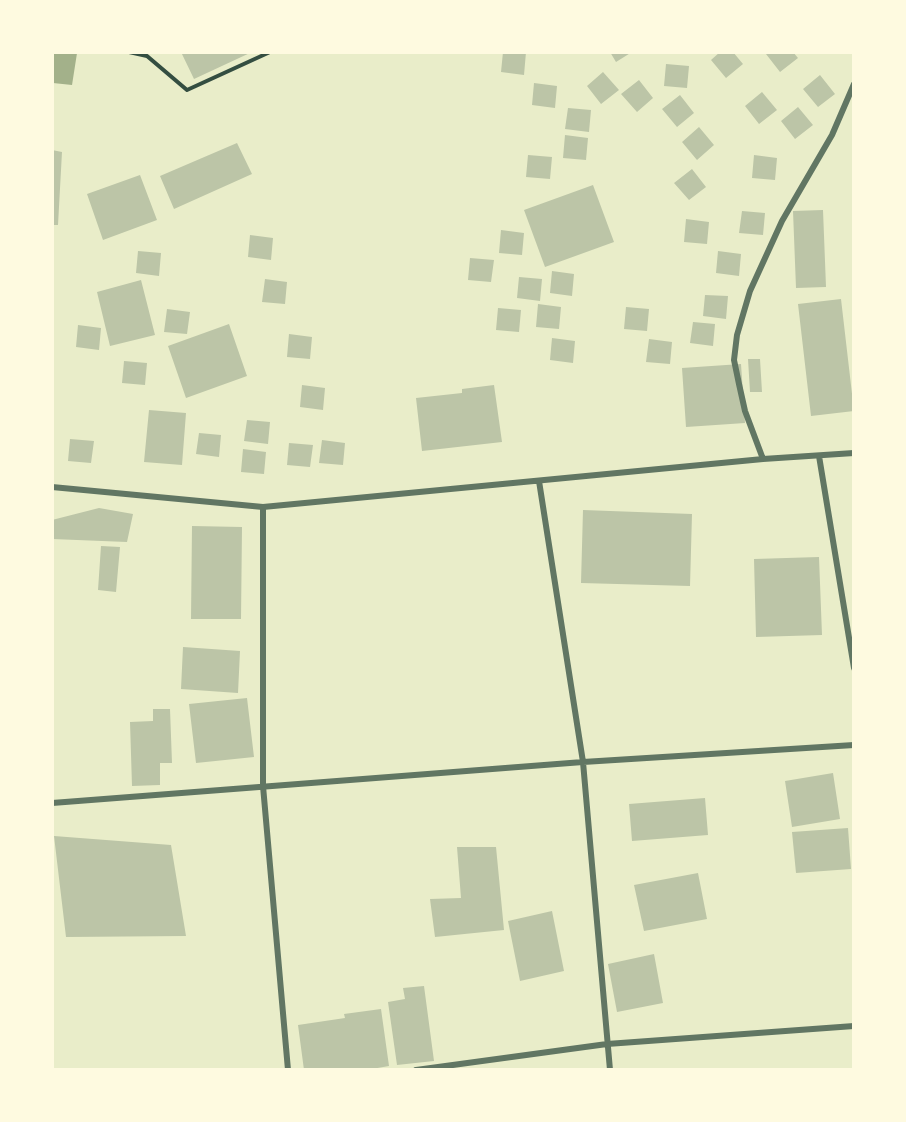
<!DOCTYPE html>
<html>
<head>
<meta charset="utf-8">
<style>
	body { margin:0 }
	#map { position:relative; width:906px; height:1122px; overflow:hidden; background:#e9edc9; font-family:Helvetica,sans-serif }
	canvas { display:block }
	.frame { position:absolute; inset:0; border:54px solid #fefae0; pointer-events:none }
</style>
</head>
<body>
<div id="map">
<canvas width="906" height="1122"></canvas>
<div class="frame"></div>
</div>
<script>
const ctx = document.querySelector('canvas').getContext('2d');
ctx.lineJoin = 'round';
function paint(path, color) {
  ctx.fillStyle = color;
  ctx.fill(path, 'evenodd');
}
function trace(path, color, width, dash) {
  ctx.strokeStyle = color;
  ctx.lineWidth = width;
  ctx.lineCap = dash ? 'butt' : 'round';
  ctx.setLineDash(dash || []);
  ctx.stroke(path);
}
const water = new Path2D(`
	M52 53H77L72 85 53 83Z`);
const building = new Path2D(`
	M181 52H252L194 79Z
	M503 52H526L524 75 501 72Z
	M610 52H632L616 62Z
	M720 52H733L743 64 726 78 711 60Z
	M768 52H793L798 58 780 72 766 54Z
	M666 64 689 66 687 88 664 86Z
	M603 72 619 90 601 104 587 86Z
	M820 75 835 94 818 107 803 89Z
	M639 80 653 98 637 112 621 94Z
	M534 83 557 86 555 108 532 105Z
	M762 92 777 110 759 124 745 106Z
	M680 95 694 113 677 127 662 109Z
	M798 107 813 125 795 139 781 121Z
	M568 108 591 110 589 132 565 129Z
	M699 127 714 145 697 160 682 142Z
	M565 135 588 138 586 160 563 158Z
	M237 143 252 174 174 209 160 176Z
	M52 150 62 152 58 225H52Z
	M528 155 552 157 550 179 526 177Z
	M754 155 777 158 775 180 752 178Z
	M692 169 706 187 689 200 674 183Z
	M140 175 157 220 103 240 87 194Z
	M593 185 614 242 545 267 524 210Z
	M823 210 826 287 796 288 793 211Z
	M742 211 765 213 763 235 739 233Z
	M686 219 709 222 707 244 684 242Z
	M501 230 524 233 522 255 499 253Z
	M250 235 273 238 271 260 248 257Z
	M138 251 161 253 159 276 136 273Z
	M718 251 741 254 739 276 716 273Z
	M470 258 494 260 491 282 468 280Z
	M552 271 574 274 572 296 550 293Z
	M519 277 542 279 540 301 517 298Z
	M265 279 287 282 285 304 262 302Z
	M141 280 155 335 110 346 97 292Z
	M705 295 728 296 726 319 703 316Z
	M841 299 854 411 811 416 798 304Z
	M538 304 561 307 559 329 536 327Z
	M626 307 649 309 647 331 624 329Z
	M498 308 521 310 519 332 496 330Z
	M167 309 190 312 187 334 164 332Z
	M693 322 715 324 713 346 690 343Z
	M229 324 247 376 186 398 168 346Z
	M78 325 101 328 99 350 76 347Z
	M289 334 312 337 310 359 287 357Z
	M552 338 575 341 573 363 550 360Z
	M649 339 672 342 670 364 646 362Z
	M748 359H760L762 392H750Z
	M124 361 147 363 145 385 122 383Z
	M741 364 745 423 686 427 682 368Z
	M302 385 325 388 323 410 300 407Z
	M494 385 502 442 422 451 416 398 462 393V389Z
	M149 410 186 413 182 465 144 462Z
	M247 420 270 422 268 444 244 441Z
	M199 433 221 435 219 457 196 454Z
	M70 439 94 441 91 463 68 461Z
	M322 440 345 443 343 465 319 463Z
	M289 443 313 445 310 467 287 465Z
	M243 449 266 452 264 474 241 472Z
	M99 508 133 514 127 542 52 539V520Z
	M583 510 692 514 690 586 581 583Z
	M192 526 242 527 241 619H191Z
	M101 546 120 547 116 592 98 590Z
	M819 557 822 635 756 637 754 559Z
	M183 647 240 651 238 693 181 689Z
	M247 698 254 757 196 763 189 704Z
	M153 709H170L172 763H160V785L132 786 130 722 153 721Z
	M833 773 840 819 792 827 785 781Z
	M705 798 708 835 632 841 629 804Z
	M848 828 851 869 796 873 792 832Z
	M54 836 171 845 186 936 66 937Z
	M457 847H496L504 930 435 937 430 899 461 898Z
	M698 873 707 919 644 931 634 885Z
	M552 911 564 971 520 981 508 921Z
	M654 954 663 1003 617 1012 608 964Z
	M424 986 434 1061 397 1065 388 1002 405 999 403 988Z
	M381 1009 389 1066 366 1070H304L298 1025 345 1018 344 1014Z`);
const path = new Path2D(`
	M129 52 147 56 187 90 270 52`);
const minor = new Path2D(`
	M819 456 854 668
	M763 459 745 411 739 384 734 360 737 335 750 291 782 221 832 135 854 84
	M539 481 583 762 610 1070
	M52 487 263 507 763 459 854 453
	M263 507V786L288 1070
	M52 803 583 762 854 745
	M416 1070 607 1044 854 1026`);
paint(water, '#a3b18a');
paint(building, '#bcc5a7');
trace(path, '#344e41', 4);
trace(minor, '#617663', 6);
</script>
</body>
</html>
